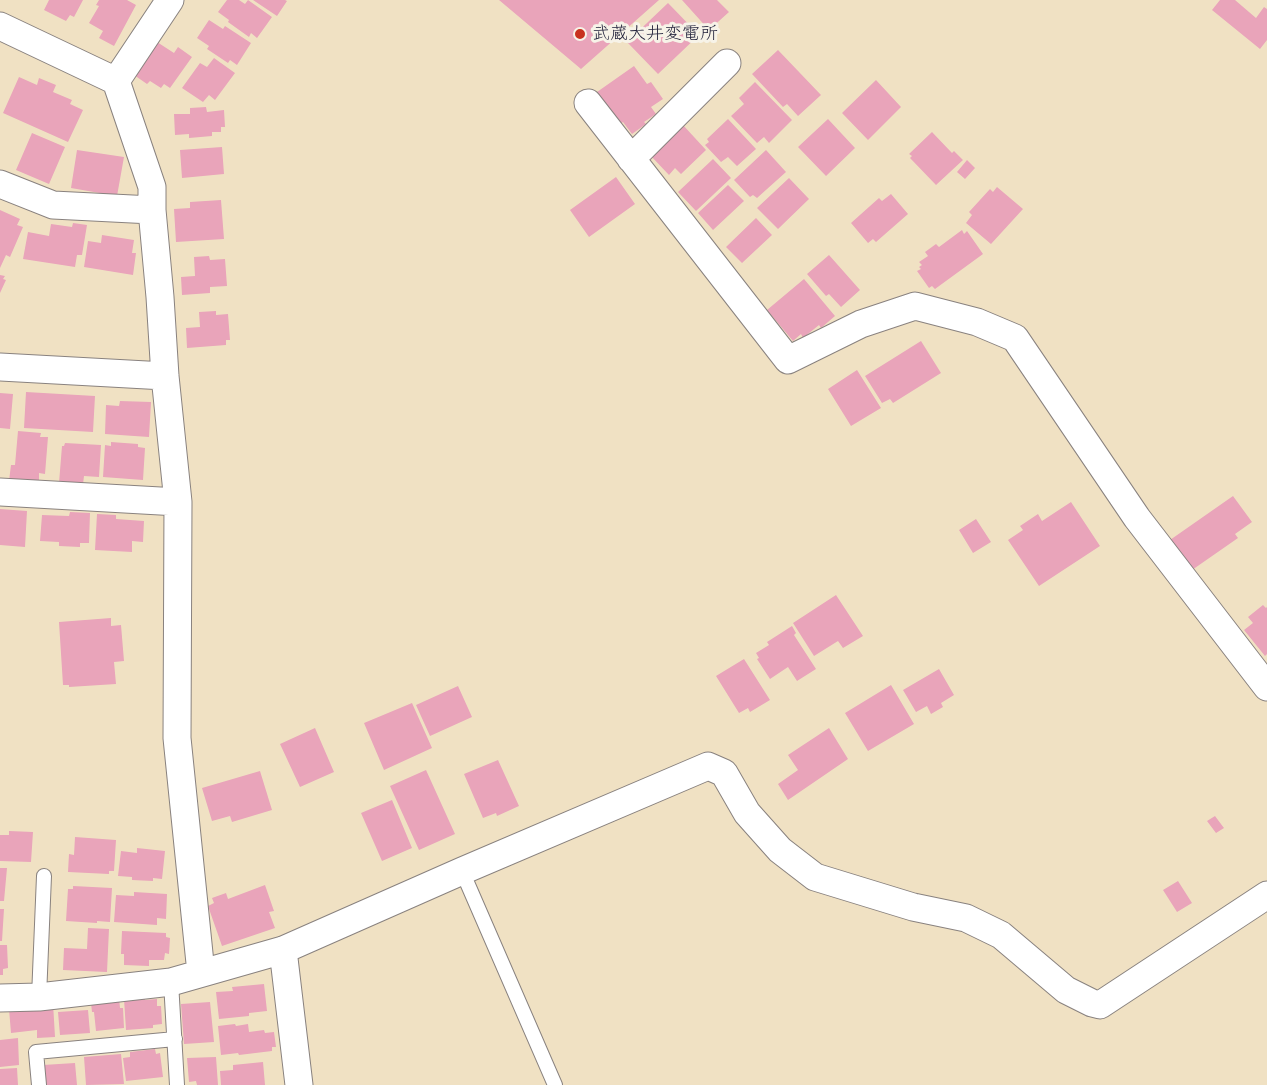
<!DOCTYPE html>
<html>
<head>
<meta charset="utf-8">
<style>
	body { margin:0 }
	canvas { display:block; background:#f0e1c3 }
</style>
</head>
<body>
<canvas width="1267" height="1085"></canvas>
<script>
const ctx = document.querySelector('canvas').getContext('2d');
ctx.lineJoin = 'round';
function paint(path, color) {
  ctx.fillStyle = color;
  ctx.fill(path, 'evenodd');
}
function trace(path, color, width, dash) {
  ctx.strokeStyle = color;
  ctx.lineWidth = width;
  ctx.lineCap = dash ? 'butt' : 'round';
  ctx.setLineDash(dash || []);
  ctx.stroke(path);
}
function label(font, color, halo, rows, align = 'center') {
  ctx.font = font + ' "Balsamiq Sans","Klee One",sans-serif';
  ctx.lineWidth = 6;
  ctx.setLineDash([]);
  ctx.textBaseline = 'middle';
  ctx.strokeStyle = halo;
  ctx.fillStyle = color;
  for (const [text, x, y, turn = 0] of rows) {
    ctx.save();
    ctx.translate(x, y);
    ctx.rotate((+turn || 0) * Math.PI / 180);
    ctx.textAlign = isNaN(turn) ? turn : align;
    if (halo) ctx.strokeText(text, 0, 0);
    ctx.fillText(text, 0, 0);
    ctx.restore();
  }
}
const building = new Path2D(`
	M49 0H83L74 17 70 15 66 21 44 10Z
	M99 0H127L136 5 114 46 99 38 103 31 89 23 99 6 96 5Z
	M227 0H239L245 4 248 0 272 17 257 38 251 33 249 37 228 22 229 20 218 12Z
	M253 0H285L287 1 277 16Z
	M499 0H659L581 69Z
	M682 0H717L729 12 709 30Z
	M1220 0H1235L1256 18 1264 7 1267 9V40L1260 49 1212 10Z
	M668 3 699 35 658 74 627 42Z
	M209 20 223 29 225 26 251 43 237 65 230 60 228 63 207 49 209 46 197 38Z
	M157 42 174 53 178 47 192 57 170 88 164 84 161 88 150 81 147 84 134 75Z
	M778 50 821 95 798 116 787 104 783 107 752 74Z
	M214 58 235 73 215 100 209 95 203 102 182 88 200 63 207 67Z
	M634 66 647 84 651 82 663 99 651 107 656 114 644 122 646 124 632 134 623 122 620 124 597 92Z
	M19 77 37 85 39 78 56 85 53 92 72 100 70 104 83 110 68 142 3 113Z
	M876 80 901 107 868 140 842 113Z
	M755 82 792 120 769 143 764 137 757 143 731 116 744 104 739 98Z
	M206 107 207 112 224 110 225 127H221V132H212V136L189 138V134L175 135 174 114H190V108Z
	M728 119 756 149 737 166 728 157 721 162 705 145 709 142 707 139Z
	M828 119 855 148 826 176 798 147Z
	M683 125 706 150 681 174 675 168 669 175 650 155Z
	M932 132 952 153 954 151 963 160 936 185 910 158 912 156 909 154Z
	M32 133 65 147 49 184 16 170Z
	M222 147 224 174 182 178 180 150Z
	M77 150 124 157 117 196 71 188Z
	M766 150 786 172 757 198 753 195 750 197 734 180Z
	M713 159 731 178 696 211 678 192Z
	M967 160 975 168 965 179 957 172Z
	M616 177 635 204 589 237 570 210Z
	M789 178 809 199 778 229 757 208Z
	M728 185 744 201 713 230 698 213Z
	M997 187 1023 209 991 244 966 223 972 215 969 212 990 189 993 192Z
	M891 194 908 214 876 242 873 239 868 243 851 223 879 198 882 201Z
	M221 200 224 239 176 242 174 209 190 208V202Z
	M0 210 20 219 17 225 23 227 10 257 6 255 0 268Z
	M756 218 772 235 742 263 726 247Z
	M73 223 87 225 82 255H77L75 267 23 259 28 232 49 236 51 224 72 227Z
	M962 230 964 234 967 231 983 254 935 289 932 286 929 288 917 271 921 269 919 267 922 265 919 262 928 256 925 252 936 244 939 247Z
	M102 235 134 240 132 253H136L133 275 84 267 88 241 101 243Z
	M829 255 860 290 841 307 829 294 826 296 807 274Z
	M209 256 210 260 225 259 227 286 210 287V293L182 295 181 277 195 276 194 257Z
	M0 275 5 276 3 279 6 280 0 293Z
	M804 279 835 316 821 328 819 325 803 338 801 334 793 341 767 310Z
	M216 311V315L228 314 230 340H226V345L187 348 186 328 200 327 199 312Z
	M921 341 941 373 893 403 890 399 882 403 865 376Z
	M857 370 881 408 851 426 828 389Z
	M26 392 95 396 93 432 24 428Z
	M0 393 13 394 10 429 0 428Z
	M120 401 151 402 149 437 105 434 106 405 119 406Z
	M18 431 41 433 40 437H48L45 474 39 473V483L9 481 11 465H15Z
	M111 442 138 444V447L145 448 143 480 103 477 105 445 111 446Z
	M65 443 101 445 99 477 84 476 83 484 59 483 62 446H64Z
	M1233 496 1252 522 1235 534 1238 538 1192 570 1170 540Z
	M1071 502 1100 546 1039 586 1008 540 1023 530 1020 526 1038 514 1042 521Z
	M0 509 27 511 25 547 0 545Z
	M70 512 90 513 89 543H80V547L59 546V542L40 541 42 515 69 516Z
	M97 514 116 515V519L144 521 143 542 132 541V552L95 550Z
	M976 519 991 542 973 553 959 530Z
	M836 595 863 636 843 648 838 641 814 656 793 623Z
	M1263 605 1266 608 1267 607V654L1265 656 1244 630 1253 623 1248 617Z
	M111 618V626L121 625 124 661 114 662 116 684 69 687V685H63L59 622Z
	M792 626 796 633 794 635 816 669 797 681 788 667 770 679 757 659 759 658 756 653 769 645 767 642Z
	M744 659 770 700 750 712 748 708 739 713 716 676Z
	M939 669 954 695 941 703 943 707 931 714 927 706 916 712 903 690Z
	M891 685 914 724 868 751 845 713Z
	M458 686 472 717 430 736 416 705Z
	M412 703 432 748 384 770 364 723Z
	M315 728 334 772 300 787 280 744Z
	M829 728 848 759 788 800 778 784 798 770 788 755Z
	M498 760 519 806 497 816 496 813 483 818 464 774Z
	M426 770 455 834 419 850 390 786Z
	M260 771 272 810 232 822 230 816 212 821 202 788Z
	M392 800 412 848 382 861 361 813Z
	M1215 816 1224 828 1216 833 1207 821Z
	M9 831 33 832 31 862 0 861V835H9Z
	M75 837 116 840 114 871H109V874L68 872 69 854 74 855Z
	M137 848 165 851 162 879 153 878V881L132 880V877L118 876 121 851 137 853Z
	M0 868H7L4 901H0Z
	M1178 881 1192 903 1177 912 1163 890Z
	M265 885 274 911 269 912 275 928 222 946 208 906 214 903 212 898 226 893 228 899Z
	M73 886 112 888 110 922 97 921V923L66 921 68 889H73Z
	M134 892 167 894 166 919 157 918V925L114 922 116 895 134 896Z
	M0 909H4L2 941H0Z
	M88 928 109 929 107 972 63 970 64 948 87 949Z
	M122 931 166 933V937L170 938 169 954 165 953 164 960H149V966L124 965V954H121Z
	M0 945H7L8 968 3 969V975H0Z
	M264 984 267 1011 249 1013V1016L219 1019 216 992 233 991 232 987Z
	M144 997 145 1000 157 999V1006H161L162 1024 153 1025V1028L126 1030 124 999Z
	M119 998 120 1008H123L124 1028 96 1031 94 1012H92L91 1003Z
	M210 1002 214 1042 184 1044 181 1004Z
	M53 1003 55 1037 37 1038V1030L11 1033 9 1009Z
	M88 1010 90 1033 60 1035 58 1012Z
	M235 1024 236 1026 248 1024 249 1032 264 1030 265 1033 274 1032 276 1047H272V1051L239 1055 238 1053 221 1055 218 1026Z
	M18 1038 19 1065 0 1067V1040Z
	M155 1049 156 1054 160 1053 163 1077 126 1081 123 1058 130 1057V1052Z
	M121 1054 124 1084 86 1085 84 1057Z
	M216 1057 218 1085H197L196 1081 189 1082 187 1058Z
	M263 1062 265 1085H221L220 1071 233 1070V1065Z
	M75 1063 77 1085H42L43 1065Z
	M17 1068 18 1085H0V1069Z`);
const lane = new Path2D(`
	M462 871 555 1085
	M171 982 177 1085
	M39 997 44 876
	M39 1085 36 1052 175 1039`);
const street = new Path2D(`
	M0 26 116 81 152 187V210L160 297 165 376 178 502 177 738 201 973
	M116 81 170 0
	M588 103 788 360 861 324 915 306 977 322 1015 338 1137 518 1267 687
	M631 159 727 63
	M0 184 53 205 152 210
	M0 367 165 376
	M0 492 178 502
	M283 950 299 1085
	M0 998 39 997 171 982 283 950 462 871 708 766 724 773 747 813 780 850 815 877 913 907 966 918 1001 935 1066 990 1092 1003 1100 1005 1267 895`);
const markers = [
	[580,34,6,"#c8321e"]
];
const poiNames = [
	["武蔵大井変電所",592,34]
];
paint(building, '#e9a4ba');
trace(lane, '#89827f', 16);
trace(street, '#89827f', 29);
trace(lane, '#fff', 14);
trace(street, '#fff', 27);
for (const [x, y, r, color] of markers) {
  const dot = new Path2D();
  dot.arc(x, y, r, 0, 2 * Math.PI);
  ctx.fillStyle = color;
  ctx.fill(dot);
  trace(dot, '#f7f3e8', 2);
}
label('18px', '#22223b', '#f7f3e8', poiNames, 'left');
</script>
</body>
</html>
